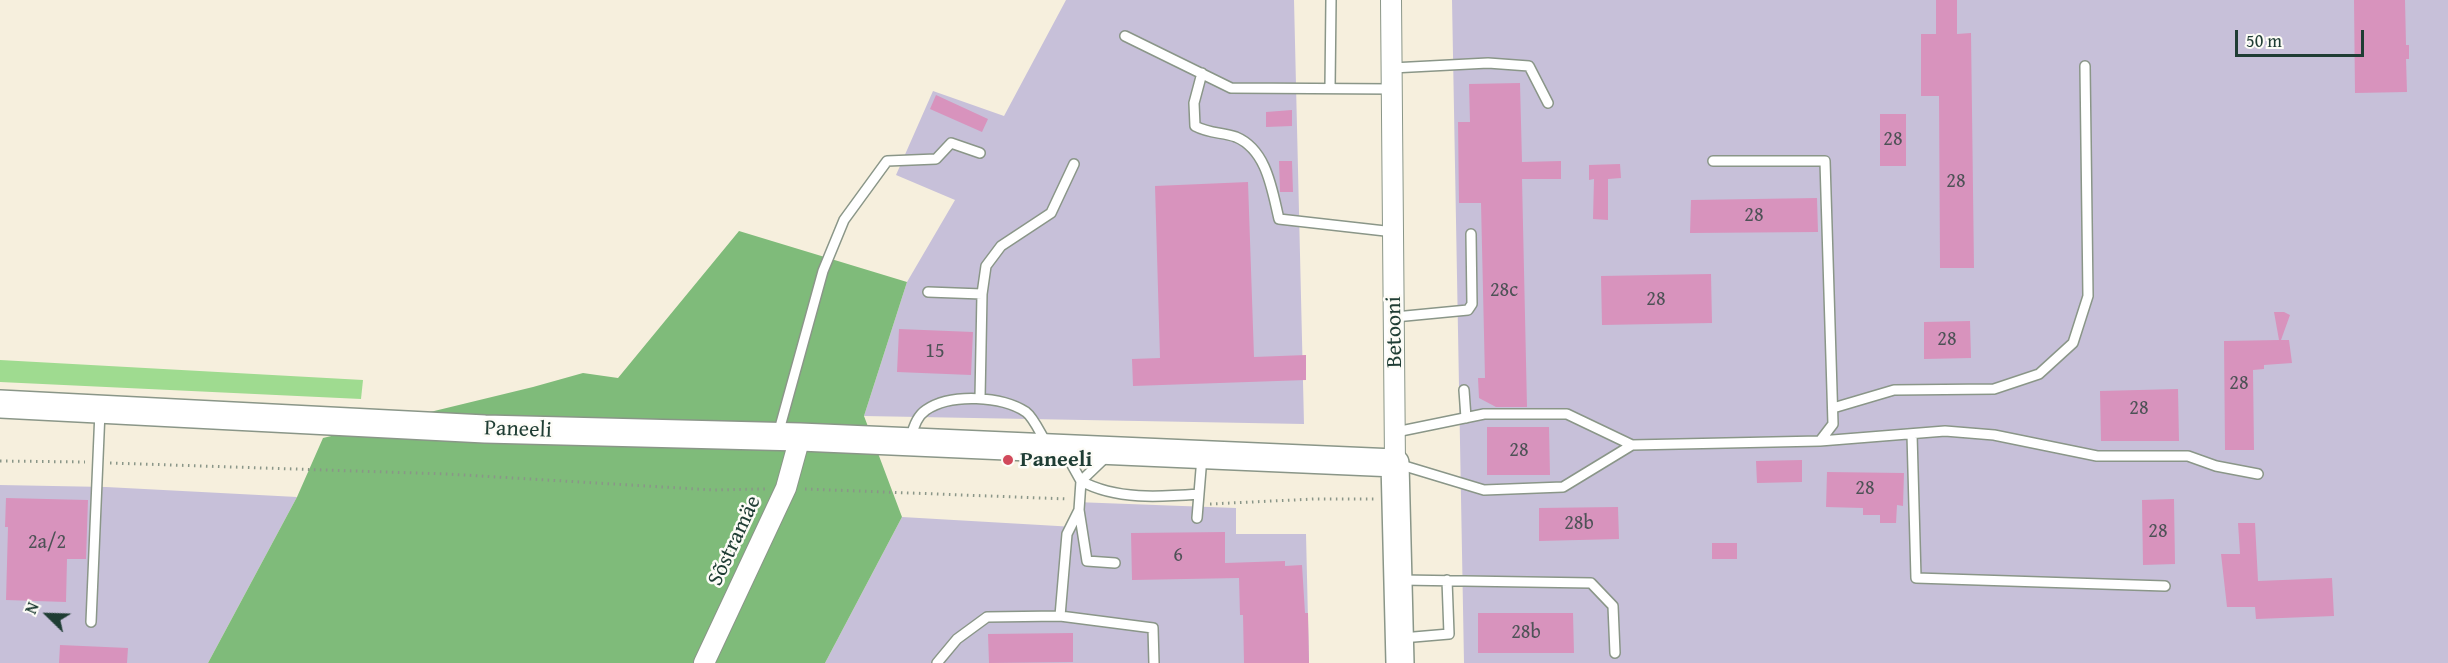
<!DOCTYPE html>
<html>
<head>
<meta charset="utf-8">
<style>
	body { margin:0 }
	#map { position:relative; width:2448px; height:663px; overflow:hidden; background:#f6efdd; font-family:"Gentium Book Plus",serif }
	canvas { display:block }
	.north { position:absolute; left:18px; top:585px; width:60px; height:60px; -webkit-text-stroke:4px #fdfcf7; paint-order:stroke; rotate:293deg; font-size:16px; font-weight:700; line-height:24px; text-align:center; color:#1f3d34 }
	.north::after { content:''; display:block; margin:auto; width:21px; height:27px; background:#1f3d34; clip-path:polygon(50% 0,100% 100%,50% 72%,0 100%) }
	.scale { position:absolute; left:2235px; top:30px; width:129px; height:27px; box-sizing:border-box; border:3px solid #1f3d34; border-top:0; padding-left:8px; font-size:18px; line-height:21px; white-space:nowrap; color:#1f3d34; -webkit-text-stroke:4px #fdfcf7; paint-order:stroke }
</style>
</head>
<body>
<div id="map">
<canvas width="2448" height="663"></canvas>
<div class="north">N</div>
<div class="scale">50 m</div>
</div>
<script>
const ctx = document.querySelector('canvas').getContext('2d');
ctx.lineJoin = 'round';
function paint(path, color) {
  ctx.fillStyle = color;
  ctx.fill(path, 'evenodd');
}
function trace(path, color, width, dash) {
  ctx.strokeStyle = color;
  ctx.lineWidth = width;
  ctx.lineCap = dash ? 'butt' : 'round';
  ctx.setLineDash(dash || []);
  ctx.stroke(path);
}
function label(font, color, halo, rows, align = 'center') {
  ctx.font = font + ' "Gentium Book Plus",serif';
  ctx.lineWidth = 5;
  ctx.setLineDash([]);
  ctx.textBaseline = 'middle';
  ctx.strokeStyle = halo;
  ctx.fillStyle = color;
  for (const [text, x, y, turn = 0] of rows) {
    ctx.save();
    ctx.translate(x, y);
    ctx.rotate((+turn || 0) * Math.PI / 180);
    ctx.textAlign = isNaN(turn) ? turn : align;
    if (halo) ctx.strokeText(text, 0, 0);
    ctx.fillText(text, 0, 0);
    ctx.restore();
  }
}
const industrial = new Path2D(`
	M1066 0H1294L1304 424 864 416 907 282 955 200 896 175 933 91 1004 116Z
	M1452 0H2448V663H1464Z
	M0 485 106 487 297 497 208 663H0Z
	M1075 502 1236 508V534H1306L1309 663H825L902 517 1075 527Z`);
const green = new Path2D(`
	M0 360 363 380 361 399 0 382Z`);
const forest = new Path2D(`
	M739 231 907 282 864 416 902 517 825 663H208L297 497 323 438 533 387 583 373 618 378Z`);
const building = new Path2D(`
	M1936 0H1957V34L1971 33 1974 268H1940L1939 96H1921V34H1936Z
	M2354 0H2405L2406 45H2409V59H2406L2407 92 2355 93Z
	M1520 83 1522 162 1561 161V179H1522L1527 407H1496L1479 398 1478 378H1485L1481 203H1459L1458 122H1470L1469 84Z
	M936 95 988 119 982 132 930 109Z
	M1292 110V126L1266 127V112Z
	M1880 114H1906V166H1880Z
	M1279 161H1292L1293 192H1280Z
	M1620 164 1621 178 1608 179V220L1593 219 1594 179 1589 180V165Z
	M1248 182 1254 357 1306 355V380L1133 386 1132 359 1160 358 1155 186Z
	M1817 198 1818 232 1690 233 1691 200Z
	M1711 274 1712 323 1602 325 1601 276Z
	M2274 312H2284L2290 315 2281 340H2289L2292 363 2264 365V369L2253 370 2254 450H2225L2224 341 2279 340Z
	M1970 321 1971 358 1924 359V322Z
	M899 329 973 332 971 375 897 372Z
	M2178 389 2179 441H2101L2100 391Z
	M1487 427H1549L1550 475H1487Z
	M1802 460V482L1757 483 1756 461Z
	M1827 472 1904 473 1903 506 1897 505 1896 523H1880V515H1863V508L1826 507Z
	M6 498 88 500 86 559H67L66 602 6 600 8 527H5Z
	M2174 499 2175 564 2143 565 2142 500Z
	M1618 507 1619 539 1539 541V508Z
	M2238 523H2255L2258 581 2332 578 2334 616 2256 619 2255 607H2227L2221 554H2240Z
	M1225 532V563L1285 561V566L1302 565 1305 613H1308L1309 663H1244L1243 615H1240L1239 578 1132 580 1131 533Z
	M1712 543H1737V559H1712Z
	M1478 613H1573L1574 653H1478Z
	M1073 633V662L989 663 988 634Z
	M60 645 128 648 127 663H59Z`);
const path = new Path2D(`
	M0 461 85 462
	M110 463 447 474 713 490 765 489
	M805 489 1068 499
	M1210 504 1314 499H1374`);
const lane = new Path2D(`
	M1125 36 1231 88 1393 89
	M1392 68 1488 63 1529 66 1548 103
	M1202 73 1194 103 1195 126C1210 134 1222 132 1236 137 1267 150 1272 190 1279 219L1394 232
	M1330 88 1331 0
	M928 292 982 294 980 398
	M982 294 986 266 1001 246 1051 213 1074 164
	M1395 317 1468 310 1472 304 1471 234
	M1464 390 1466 418
	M1833 408 1894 390 1994 389 2039 374 2073 343 2088 296 2085 66
	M1396 432 1484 414H1567L1632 445
	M778 434 823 271 844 220 887 161 936 159 951 143 980 153
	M1912 434 1916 578 2165 586
	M911 438C913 428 917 416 926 410 951 393 1002 396 1026 412 1034 418 1041 435 1047 444
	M1820 441 1945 431 1994 435 2097 456H2188L2216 466 2258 474
	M1066 454 1081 481 1079 510 1087 561 1115 563
	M1106 457 1081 481C1116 500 1160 497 1199 494
	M1398 464 1484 490 1563 487 1632 445 1820 441 1833 424 1825 161H1713
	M1079 510 1067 534 1060 616 1153 628 1154 663
	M1197 518 1202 457
	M1401 580 1591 583 1613 606 1615 653
	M91 622 100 411
	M1402 638 1449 634 1447 580
	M937 663 957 639 987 617 1060 616`);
const street = new Path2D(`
	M1391 0 1395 463
	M704 663 786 488 800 437`);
const secondary = new Path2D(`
	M0 404 485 429 800 437 1395 463 1400 663`);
const markers = [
	[1008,460,6,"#d1495b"]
];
const numberNames = [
	["28",1893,140],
	["28",1956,182],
	["28",1754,216],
	["28c",1504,291],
	["28",1656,300],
	["28",1947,340],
	["15",935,352],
	["28",2239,384],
	["28",2139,409],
	["28",1519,451],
	["28",1865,489],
	["28b",1579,524],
	["28",2158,532],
	["2a/2",47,543],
	["6",1178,556],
	["28b",1526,633]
];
const streetNames = [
	["Betooni",1395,332,-91],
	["Paneeli",518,430,2],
	["Sõstramäe",735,541,-65]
];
const poiNames = [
	["Paneeli",1020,460]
];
paint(industrial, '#c7c0d9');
paint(green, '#9fdb90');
paint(forest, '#7fbb7a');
paint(building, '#d893bd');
trace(lane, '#8a9688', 12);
trace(street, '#8a9688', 22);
trace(secondary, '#8a9688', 30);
trace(path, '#8a9688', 3, [1.5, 4.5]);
trace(lane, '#fff', 9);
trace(street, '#fff', 20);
trace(secondary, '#fff', 27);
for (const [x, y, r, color] of markers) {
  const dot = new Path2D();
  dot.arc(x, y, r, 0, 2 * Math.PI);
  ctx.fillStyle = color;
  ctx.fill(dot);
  trace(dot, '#fdfcf7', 2);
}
label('20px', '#4d5256', null, numberNames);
label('22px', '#1f3d34', '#fdfcf7', streetNames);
label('bold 22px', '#1f3d34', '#fdfcf7', poiNames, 'left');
</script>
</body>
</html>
